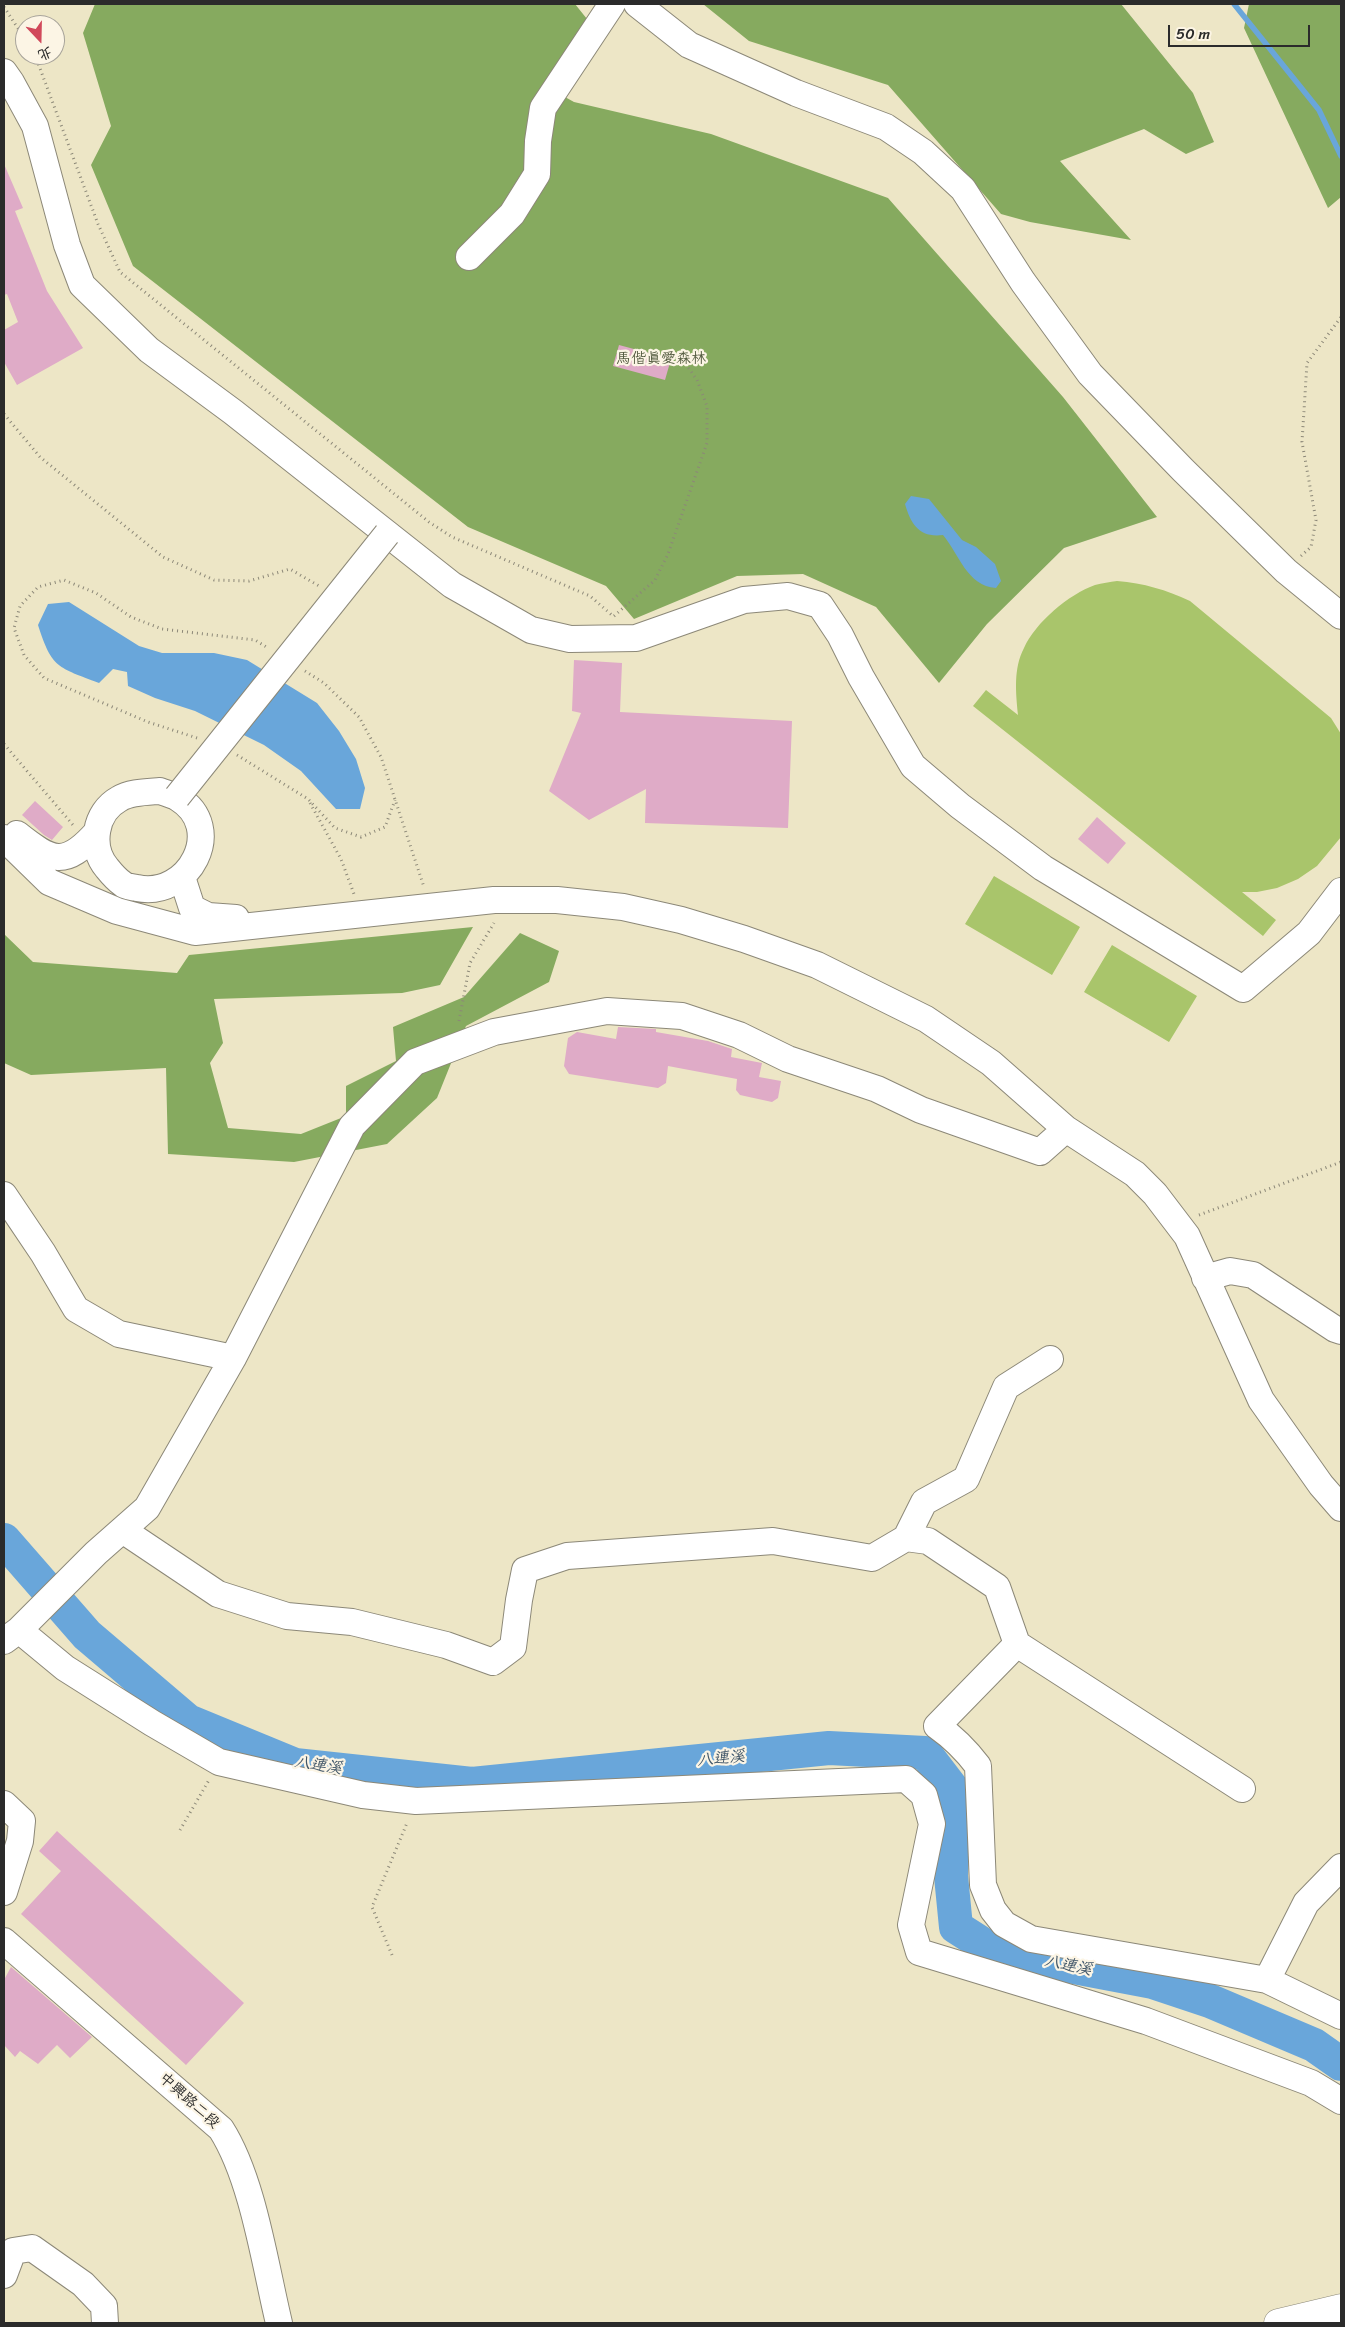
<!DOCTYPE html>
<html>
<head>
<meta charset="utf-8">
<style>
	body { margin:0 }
	#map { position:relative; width:1345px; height:2327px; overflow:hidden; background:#ede6c6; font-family:Sriracha,"LXGW WenKai TC",sans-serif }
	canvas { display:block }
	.frame { position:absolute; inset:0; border:5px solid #2b2b2b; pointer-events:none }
	.north { position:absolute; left:15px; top:15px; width:50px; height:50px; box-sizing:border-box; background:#fcf5e5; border:1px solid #a8a49b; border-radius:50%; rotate:159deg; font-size:14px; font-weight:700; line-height:20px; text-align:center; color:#2b2b2b }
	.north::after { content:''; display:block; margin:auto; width:18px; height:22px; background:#d1495b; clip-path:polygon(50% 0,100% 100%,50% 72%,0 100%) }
	.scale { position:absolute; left:1168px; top:25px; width:142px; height:22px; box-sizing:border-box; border:2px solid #2b2b2b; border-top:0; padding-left:6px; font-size:15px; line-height:18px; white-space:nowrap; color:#2b2b2b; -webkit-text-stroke:4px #fcf5e5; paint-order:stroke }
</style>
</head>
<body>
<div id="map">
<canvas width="1345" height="2327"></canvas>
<div class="frame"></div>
<div class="north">北</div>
<div class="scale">50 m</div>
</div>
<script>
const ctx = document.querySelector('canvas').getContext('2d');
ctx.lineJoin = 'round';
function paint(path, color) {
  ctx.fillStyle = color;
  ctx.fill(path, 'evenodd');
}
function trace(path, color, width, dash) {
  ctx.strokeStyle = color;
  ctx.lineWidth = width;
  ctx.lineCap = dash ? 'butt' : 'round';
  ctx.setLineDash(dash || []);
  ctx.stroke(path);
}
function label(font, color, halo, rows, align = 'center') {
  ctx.font = font + ' Sriracha,"LXGW WenKai TC",sans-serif';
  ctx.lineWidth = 4.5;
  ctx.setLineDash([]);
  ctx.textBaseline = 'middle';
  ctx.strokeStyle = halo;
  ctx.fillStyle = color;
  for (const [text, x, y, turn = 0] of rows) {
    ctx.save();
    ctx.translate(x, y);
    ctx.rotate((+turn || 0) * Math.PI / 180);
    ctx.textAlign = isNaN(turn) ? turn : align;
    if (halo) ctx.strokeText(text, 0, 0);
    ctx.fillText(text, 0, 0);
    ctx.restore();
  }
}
const green = new Path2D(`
	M1117 581C1144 583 1166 590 1190 601L1331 718 1341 734V837L1317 866 1298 879 1277 888 1257 892H1242L1276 920 1263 936 973 706 986 690 1018 715C1016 693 1013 669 1024 648 1035 623 1069 594 1095 585 1102 583 1110 582 1117 581Z
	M994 876 1080 927 1052 975 965 924Z
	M1112 945 1197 996 1169 1042 1084 992Z`);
const forest = new Path2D(`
	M95 4H575L587 19 547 87 574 102 711 134 888 198 1063 397 1157 517 1064 548 987 624 939 683 876 607 803 574 737 576 634 619 606 586 468 527 133 266 91 165 111 126 83 33Z
	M703 4H1121L1193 93 1214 142 1186 154 1144 129 1060 161 1131 240 1030 222 1001 214 888 85 749 41Z
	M1249 4H1341V197L1328 208 1244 28Z
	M473 927 440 985 402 993 214 999 223 1043 210 1063 228 1128 301 1134 346 1116V1086L396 1061 393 1027 464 997 520 933 559 951 549 982 466 1026 437 1098 387 1144 294 1162 168 1154 166 1068 31 1075 4 1063V934L33 962 177 973 189 955Z`);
const water = new Path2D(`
	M911 496 929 499 962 540 976 547 995 564 1001 581 996 588C967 586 959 554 943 535 920 538 911 525 905 504Z
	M69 602 139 646 162 653H214L247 660 317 703 339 731 356 759 365 788 360 809H336L301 771 264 745 195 711 155 698 128 686 127 672 113 669 99 683C58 667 52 669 38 625L48 604Z`);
const stream = new Path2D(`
	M1234 4 1319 110 1341 156`);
const river = new Path2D(`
	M4 1540 87 1635 188 1721 295 1765 472 1784 829 1748 925 1753 954 1791 951 1876 956 1927 995 1952 1153 1982 1210 2001 1314 2045 1341 2064`);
const building = new Path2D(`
	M4 164 23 208 15 211 47 291 83 348 17 385 4 362V330L18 322 7 294 4 295Z
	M619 345 671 359 665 380 613 366Z
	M574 660 622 663 620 712 792 721 788 828 645 823 646 789 589 820 549 791 581 713 572 711Z
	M35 801 63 827 52 840 44 835 22 815Z
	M1097 817 1126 843 1108 864 1078 839Z
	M618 1027 656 1029V1032L708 1041 732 1049 731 1057 762 1063 759 1077 781 1081 778 1098 772 1102 740 1095 736 1090 737 1079 668 1066 666 1083 658 1088 569 1074 564 1066 568 1038 577 1032 616 1039Z
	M57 1831 244 2003 186 2065 21 1914 61 1871 39 1851Z
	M11 1967 92 2037 70 2058 57 2045 38 2064 20 2051 15 2057 4 2045V1980Z`);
const path = new Path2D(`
	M4 7 25 39
	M35 55 98 224 120 272 429 522 452 537 590 596 613 616
	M4 414 40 457 163 557 214 580 249 581 290 569 319 586
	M1301 556 1311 547 1316 520 1302 442 1307 363 1341 317
	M614 616 655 580 668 554 707 443V406L697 380 683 360
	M305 671 324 683 359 717 381 757 424 887
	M197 738 148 722 44 678 24 655 14 628 20 606 38 587 64 580 96 593 131 617 162 629 255 640 268 648
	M4 744 73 825
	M237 755 308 799 335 828 361 837 385 827 395 800
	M310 803 341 859 354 894
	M459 1021 470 963 494 923
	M1199 1215 1341 1162
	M180 1830 209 1780
	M392 1955 372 1907 407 1823`);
const minor = new Path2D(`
	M637 4 689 45 796 93 886 127 923 152 963 189 1023 282 1090 374 1183 470 1286 571 1341 616
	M4 72 11 82 35 126 67 245 82 285 149 350 233 412 452 585 531 630 570 639 636 638 744 600 788 596 820 605 840 635 861 677 913 766 960 806 1043 868 1243 989 1309 933 1341 891
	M469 257 512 214 537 174 538 141 543 108 612 4
	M160 791C165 793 173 795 178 798 227 828 189 899 137 888 133 887 126 887 123 884 117 880 111 873 107 868 89 847 95 812 119 799 130 792 147 792 160 791Z
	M17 834C52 862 65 868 97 832
	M4 838 49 882 117 911 195 932 494 900H557L623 907 681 920 744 939 817 965 926 1019 991 1063 1066 1129 1135 1174 1155 1194 1187 1236 1261 1400 1321 1485 1341 1508
	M182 877 192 908 208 916 236 918
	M4 1195 43 1253 76 1309 119 1334 233 1358
	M1205 1278 1230 1271 1253 1275 1335 1329 1341 1331
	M124 1531 218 1594 287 1616 352 1622 446 1645 493 1662 513 1647 519 1600 525 1570 567 1556 773 1541 872 1558 906 1538 928 1541 997 1587 1017 1644 1242 1789
	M906 1538 924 1502 966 1479 1006 1387 1050 1359
	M19 1630 65 1668 152 1723 219 1762 363 1795 416 1801 906 1779 924 1795 932 1824 911 1925 919 1952 1146 2021 1311 2083 1341 2101
	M4 1641 19 1630 96 1553 147 1508 233 1358 352 1126 415 1062 494 1032 607 1011 682 1016 739 1035 788 1059 877 1089 921 1110 1040 1152 1066 1129
	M1017 1644 937 1726C954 1738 966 1750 978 1766L983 1885 993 1910 1004 1924 1031 1939 1267 1980 1341 2016
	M4 1804 22 1821 20 1841 4 1892
	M4 1941 221 2129C253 2179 265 2265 279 2323
	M1267 1980 1306 1903 1341 1867
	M4 2275 13 2251 32 2248 83 2284 104 2306 105 2323`);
const major = new Path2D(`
	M1278 2323 1341 2308`);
const minorBridge = new Path2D(`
	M177 797 387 534`);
const parkNames = [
	["馬偕真愛森林",661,359]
];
const streetNames = [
	["中興路二段",189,2101,42]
];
const waterNames = [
	["八連溪",721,1759,-6],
	["八連溪",318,1766,8],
	["八連溪",1068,1966,11]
];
paint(green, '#a9c56b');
paint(forest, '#86aa5f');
paint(water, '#69a6da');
trace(stream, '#69a6da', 5.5);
trace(river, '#69a6da', 34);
paint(building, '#dfabc7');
trace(minor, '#8c8878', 28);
trace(major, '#8c8878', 29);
trace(path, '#8c8878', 3, [1, 4]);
trace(minor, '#fff', 26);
trace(major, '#fff', 28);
trace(minorBridge, '#8c8878', 28, []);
trace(minorBridge, '#fff', 26);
label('15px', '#51593e', '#fcf5e5', parkNames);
label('15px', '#2b2b2b', '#fcf5e5', streetNames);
label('italic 16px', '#415668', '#fcf5e5', waterNames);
</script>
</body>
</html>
